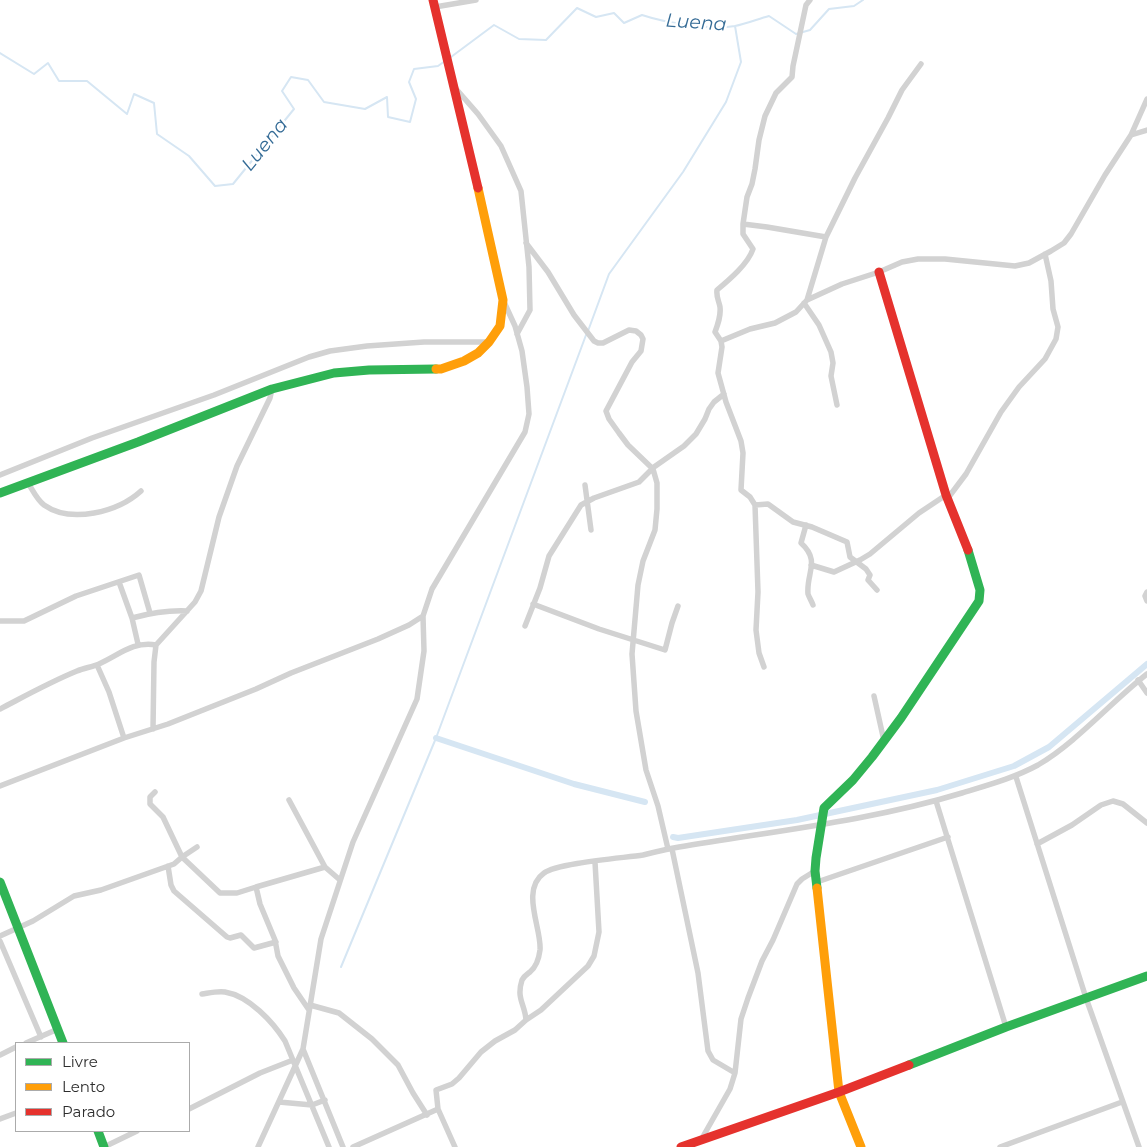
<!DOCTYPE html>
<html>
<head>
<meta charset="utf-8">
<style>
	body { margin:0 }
	#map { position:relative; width:1147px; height:1147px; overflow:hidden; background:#fff; font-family:Montserrat,sans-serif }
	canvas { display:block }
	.legend { position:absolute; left:15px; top:1042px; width:175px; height:90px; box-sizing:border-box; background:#fff; border:1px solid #ababab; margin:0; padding:6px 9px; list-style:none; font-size:15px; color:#2d2d2d }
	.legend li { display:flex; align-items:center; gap:10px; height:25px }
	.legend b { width:25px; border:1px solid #ababab }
</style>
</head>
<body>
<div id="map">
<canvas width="1147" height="1147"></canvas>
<ul class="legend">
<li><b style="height:6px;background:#30b455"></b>Livre</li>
<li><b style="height:6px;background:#ff9f0a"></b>Lento</li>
<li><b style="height:6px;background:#e5322d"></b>Parado</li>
</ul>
</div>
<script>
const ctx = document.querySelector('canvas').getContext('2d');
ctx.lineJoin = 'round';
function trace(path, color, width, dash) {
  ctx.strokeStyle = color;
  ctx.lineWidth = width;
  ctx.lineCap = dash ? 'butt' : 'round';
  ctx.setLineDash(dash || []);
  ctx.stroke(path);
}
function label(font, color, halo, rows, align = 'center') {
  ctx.font = font + ' Montserrat,sans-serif';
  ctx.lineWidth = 5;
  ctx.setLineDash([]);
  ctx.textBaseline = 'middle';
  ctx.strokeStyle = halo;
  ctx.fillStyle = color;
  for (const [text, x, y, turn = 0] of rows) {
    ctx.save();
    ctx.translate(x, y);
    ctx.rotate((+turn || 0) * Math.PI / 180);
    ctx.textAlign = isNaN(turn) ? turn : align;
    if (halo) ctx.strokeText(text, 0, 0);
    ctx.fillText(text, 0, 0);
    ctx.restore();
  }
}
const stream = new Path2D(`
	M0 53 34 74 48 63 59 81H87L127 114 134 94 154 103 157 134 189 156 215 186 233 184 294 109 282 91 291 77 308 80 324 102 365 109 387 97 388 117 410 122 416 99 409 82 414 69 438 66 445 61
	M451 57 494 25 519 39 546 40 577 8 596 17 614 13 624 23 642 15C666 23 710 30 735 26 746 24 758 19 769 16L796 34 810 30 829 9 854 6 863 0
	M588 331 609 274 683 172 726 102 741 62 735 26
	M341 967 436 738 586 335`);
const canal = new Path2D(`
	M436 738 574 784 645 802
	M673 837 678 838 797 820 937 790 1014 766 1049 747 1147 664`);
const street = new Path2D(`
	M435 7 476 0
	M457 90 478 114 501 146 521 191 529 267 530 310 517 334
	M1131 135 1147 130
	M743 224 767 227 826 237
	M526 243 548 272 574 315 594 341 598 343H603L629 330 636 331 641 335 643 339 641 351 632 362 606 411 609 419 619 433 628 445 653 469 657 483V509L655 530 643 561 638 585 632 654 636 711 646 770 658 806 668 849
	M807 300 826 237 855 178 888 118 902 90 921 64
	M804 303 819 325 831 352 833 363 831 376 837 405
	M721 341 750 329 775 323 796 312 807 300 842 284 879 272 902 262 918 259H945L1015 266 1029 263 1051 251 1064 243 1071 234 1105 175 1131 135 1147 99
	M0 475 92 438 214 395 309 357 330 351 367 346 424 342H489
	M28 483C32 489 37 500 44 505 71 524 118 512 141 491
	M585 485 591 530
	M948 498 966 474 1001 412 1019 387 1045 359 1056 339 1058 327 1053 309 1051 281 1045 254
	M755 505 768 504 793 522 812 527 847 542 850 557 866 569 870 575 868 580 877 590
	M806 525 801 543C821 561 806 573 808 594 809 597 812 602 813 605
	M811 565 834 572 860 560 870 554 919 513 946 495
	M119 582 132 618 138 644
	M1147 592 1145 596 1147 601
	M533 604 599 629 665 650 672 623 678 606
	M132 618C151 613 167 610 187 611
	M0 621H24L76 596 139 575 150 613
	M525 626 540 588 549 556 581 505 594 498 639 482 654 467 684 446 696 434 705 419 709 409 714 402 724 394
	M97 665 109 692 124 738
	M764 667 759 653 756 630 758 592 755 505 750 497 741 490 743 453 741 441 726 402 718 373 722 347 721 341 715 332C718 324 721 316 720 307 719 301 716 297 717 290 729 280 748 264 753 249L743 234V224L747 197 752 184 755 169 759 140 765 116 776 93 792 77 793 66 806 5 810 0
	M1138 680 1147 693
	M874 696 884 741
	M0 709C25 696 50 682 77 671 84 668 92 667 99 664 119 655 133 641 156 645
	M153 729 154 662 156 645 195 602 201 591 219 517 237 466 270 398 272 389
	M1016 777 1086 998 1139 1147
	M0 786 124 738 168 724 256 689 291 673 378 639 409 625 423 616
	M155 792 150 797V804L163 817 182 857 220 893H237L256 887 260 904 275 940 278 956 294 988 309 1010
	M289 800 325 867 340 880
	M936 801 1006 1027
	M1037 844 1072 825 1101 805 1113 801 1123 804 1147 823
	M672 849 698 973 708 1051 713 1060 735 1073 730 1089 701 1140
	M168 866 171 885 174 891 227 937 230 938 241 935 254 948 276 942
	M817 882 948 837
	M256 887 325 867
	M0 936 33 921 74 896 101 890 174 864 182 857 197 847
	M0 941 41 1037
	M202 994C209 993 217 991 225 992 249 996 273 1022 285 1041L329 1147
	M310 1005 339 1013 372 1039 398 1065 413 1093 427 1115
	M526 1020C525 1004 516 999 522 980 524 976 526 975 530 972 536 967 539 958 540 950 542 929 520 890 544 873 557 863 623 858 643 855 655 852 667 849 679 847 774 831 870 821 962 793 988 785 1014 778 1038 765 1077 742 1111 702 1147 674
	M26 1043 58 1029
	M303 1049 343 1147
	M0 1055 16 1047
	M735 1073 741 1019 748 998 762 961 773 940 797 884 802 879 815 871
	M279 1102 312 1105 325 1100
	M189 1109 260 1073 293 1060
	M0 1119 16 1113
	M104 1147 137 1131
	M258 1147 303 1049 321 939 353 842 417 699 424 651 423 616 432 589 525 432 529 414 527 387 522 351 515 326 504 302
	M353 1147 438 1109
	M455 1147 438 1109 436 1090 452 1084 459 1078 481 1052 495 1041 515 1030 526 1020 541 1010 588 966 594 956 599 932 595 862
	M1000 1147 1122 1102`);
const fast = new Path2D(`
	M0 493 138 442 272 389 334 373 369 370 436 369
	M0 882 63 1043
	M817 888 815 871 816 858 824 808 853 780 872 757 901 718 979 601 980 590 968 550
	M909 1065 1006 1027 1147 976
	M98 1131 104 1147`);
const slow = new Path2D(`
	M436 369H441L464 361 478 353 489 342 500 326 503 300 478 188
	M817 888 839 1092 861 1147`);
const jam = new Path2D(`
	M433 0 478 188
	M879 272 946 495 968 550
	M681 1147 839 1092 909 1065`);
const waterNames = [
	["Luena",696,23,4],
	["Luena",265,145,-51]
];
trace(stream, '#d6e6f3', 2);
trace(canal, '#d6e6f3', 6);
trace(street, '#d2d2d2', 5.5);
trace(fast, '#30b455', 9);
trace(slow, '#ff9f0a', 9);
trace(jam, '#e5322d', 9);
label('italic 19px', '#346b96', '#fff', waterNames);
</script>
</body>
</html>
